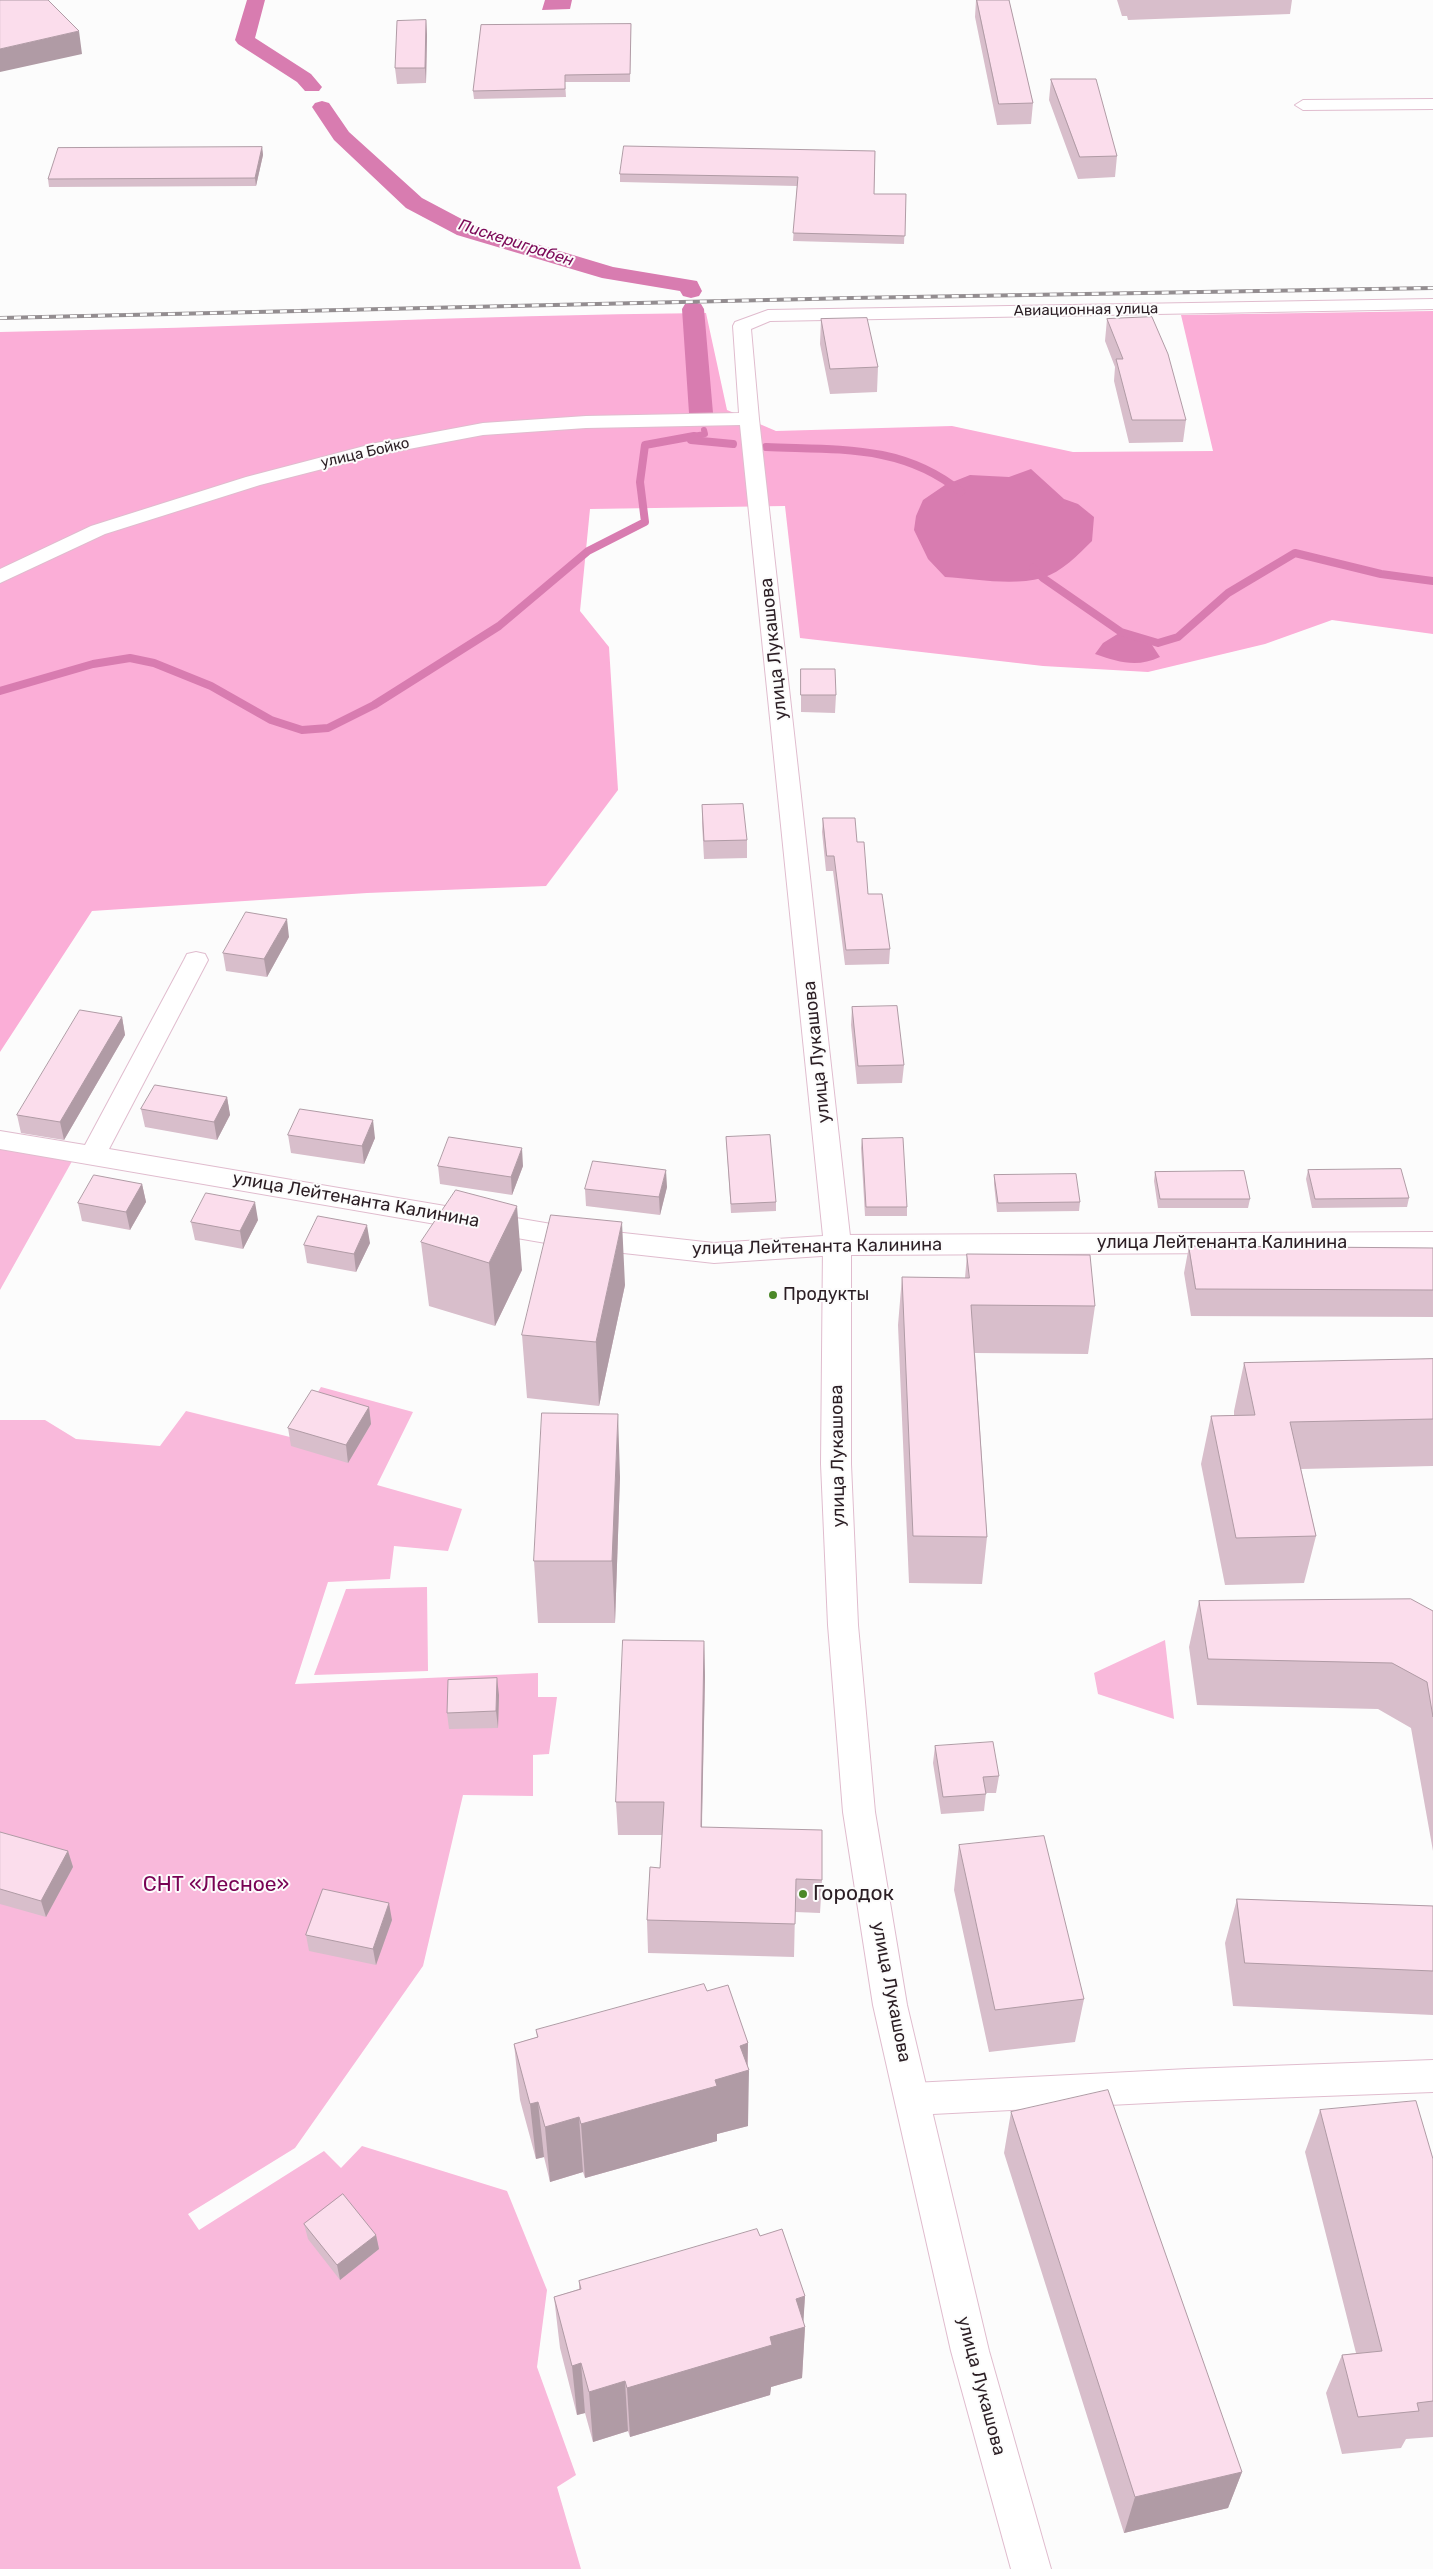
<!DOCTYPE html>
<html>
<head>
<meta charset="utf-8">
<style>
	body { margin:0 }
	canvas { display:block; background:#fcfcfc }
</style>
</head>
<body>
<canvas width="1433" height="2569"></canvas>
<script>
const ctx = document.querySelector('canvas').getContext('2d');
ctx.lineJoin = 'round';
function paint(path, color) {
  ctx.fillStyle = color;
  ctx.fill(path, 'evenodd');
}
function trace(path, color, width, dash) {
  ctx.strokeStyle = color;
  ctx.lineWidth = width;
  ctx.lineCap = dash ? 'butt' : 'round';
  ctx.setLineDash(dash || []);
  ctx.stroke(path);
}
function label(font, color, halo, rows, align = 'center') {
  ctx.font = font + ' Rubik,sans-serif';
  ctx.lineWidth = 4;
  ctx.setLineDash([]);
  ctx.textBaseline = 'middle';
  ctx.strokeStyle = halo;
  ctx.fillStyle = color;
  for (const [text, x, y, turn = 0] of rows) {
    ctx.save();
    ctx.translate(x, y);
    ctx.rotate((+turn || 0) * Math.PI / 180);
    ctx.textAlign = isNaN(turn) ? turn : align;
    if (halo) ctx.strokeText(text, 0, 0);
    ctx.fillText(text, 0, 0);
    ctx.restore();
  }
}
const green = new Path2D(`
	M0 1135 80 1147 0 1290Z
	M321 1387 413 1412 377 1485 462 1509 448 1551 394 1546 390 1579 328 1582 295 1684 538 1673V1697H557L549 1754 533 1755V1796L463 1795 423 1966 295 2148 188 2214 199 2230 324 2151 341 2168 362 2146 507 2191 547 2290 537 2367 576 2475 557 2487 581 2569H0V1420H45L76 1439 160 1446 186 1411 290 1437Z
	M427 1587 428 1671 314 1675 346 1589Z
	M1165 1640 1174 1719 1098 1694 1094 1673Z`);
const forest = new Path2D(`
	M1433 311V634L1332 620 1265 644 1148 672 1043 666 800 638 785 506 590 509 580 611 609 647 618 790 546 886 367 893 92 911 0 1052V332C235 328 471 315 706 313L727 410 776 431 952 426 1073 452 1213 451 1181 315Z`);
const water = new Path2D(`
	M545 0H572L570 9 542 10Z
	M1031 469 1064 499 1078 504 1094 517 1092 541C1078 555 1062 572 1042 578 1012 586 976 579 945 577L928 559 914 530 916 516 923 500 945 485 970 475 1009 477Z
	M1124 630 1150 642 1160 657C1137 668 1118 662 1095 654L1103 643Z`);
const streamFar1 = new Path2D(`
	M687 437 705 434 704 430`);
const stream = new Path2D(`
	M691 440 733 444
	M766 447C837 450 903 444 961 492
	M1033 568 1043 578 1121 632 1158 643 1178 637 1228 593 1295 553 1381 574 1433 581
	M0 691 93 664 130 658 154 663 211 686 271 720 302 730 328 728 374 705 499 626 588 551 645 522 640 482 645 445 694 436`);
const canal = new Path2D(`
	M247 0H265L255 38 311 74 322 87 319 91H305L297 82 238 44 235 40Z
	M322 101 329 103 349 132 422 198 473 225 613 267 697 281 702 291 699 296 691 298 683 296 680 291 602 278 457 235 406 208 334 140 312 107 315 103Z
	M693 302 701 304 704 309 713 413 709 418 701 420 693 418 689 413 682 309 685 304Z`);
const minor = new Path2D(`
	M1433 99V109L1303 110 1295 105 1303 100Z
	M1433 299V309L770 321 751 329 759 419 851 1245 847 1252 837 1255 714 1263 569 1247 0 1149V1131L85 1145 184 960 187 954 196 952 205 954 208 960 109 1149 569 1227 714 1243 823 1236 740 425 586 428 483 435 377 455 260 485 105 534 0 583V569L91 526 246 477 376 443 483 423 586 416 739 413 733 326 735 322 768 310Z
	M1433 2060V2092L1188 2101 913 2115 901 2111 895 2099 901 2087 913 2083 1188 2069Z`);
const major = new Path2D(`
	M1433 1232V1252L851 1255V1464L858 1625 875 1812 907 2005 989 2351 1051 2569H1011L951 2351 873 2005 843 1812 828 1625 821 1464 823 1245 827 1238 837 1235Z`);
const rail = new Path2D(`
	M0 318 852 298 1433 288`);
const wall = new Path2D(`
	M976 0H1009L1033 103 1031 124 997 125 975 17Z
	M1117 0H1292L1290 14 1128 20 1127 16H1122Z
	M426 20 427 35 426 83 397 84 395 68Z
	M631 24 630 82H565L566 97 474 99 473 91Z
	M1051 79 1117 156 1115 177 1078 179 1049 100Z
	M262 147 263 155 256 186 49 187 48 179Z
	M875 151 874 194H906L904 244 793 241 797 186 620 182V174Z
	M821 319 878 367 877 392 830 394 820 344Z
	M1107 319 1186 420 1183 442 1129 443 1114 381 1115 367 1105 341Z
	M801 669 836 695 835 713 801 712Z
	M702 805 747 840V858L704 859 702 823Z
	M823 818 857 842 868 894 890 949 889 964 845 965 833 871H826L822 832Z
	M289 937 267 977 226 971 223 953Z
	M852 1007 904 1065 902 1083 857 1084 851 1025Z
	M122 1017 125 1035 64 1140 21 1133 17 1115Z
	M227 1097 230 1115 217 1140 145 1127 141 1109Z
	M288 1135 375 1138 364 1164 291 1153Z
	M726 1137 776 1202V1211L731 1213Z
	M862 1139 907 1207V1216H865L861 1148Z
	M438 1166H523L512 1195 440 1184Z
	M1308 1170 1409 1198 1407 1207 1312 1208 1306 1179Z
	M1155 1172 1250 1199 1248 1208H1158L1154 1181Z
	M994 1175 1080 1202 1079 1211 997 1212 994 1184Z
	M142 1184 146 1202 130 1230 82 1221 78 1203Z
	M667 1187 660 1215 586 1206 585 1189Z
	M258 1220 243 1249 195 1240 191 1222Z
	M421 1242 522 1270 495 1326 429 1306Z
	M370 1243 356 1272 307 1263 304 1245Z
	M1189 1246 1433 1248V1317L1191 1316 1184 1273Z
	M967 1254 1095 1306 1088 1354 975 1353 987 1537 982 1584 909 1583 898 1325 902 1277 965 1278Z
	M625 1285 599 1406 527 1398 522 1335Z
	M1433 1359V1466L1301 1469 1316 1536 1304 1583 1225 1585 1201 1464 1211 1416 1234 1415V1411L1244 1363Z
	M369 1407 371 1424 348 1463 291 1446 288 1428Z
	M620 1477 615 1623H538L534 1561Z
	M1199 1601 1433 1611V1851L1411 1728 1378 1709 1197 1705 1189 1647Z
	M704 1641 705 1676 702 1827 822 1880 820 1913 795 1912 794 1957 648 1953 647 1920 660 1868 662 1835H618L616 1802Z
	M499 1695 498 1728 449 1729 447 1713Z
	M935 1746 999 1776 996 1793H986L984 1811 941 1814 933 1763Z
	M0 1832 68 1851 73 1867 46 1917 0 1904Z
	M959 1845 1084 1999 1075 2042 989 2052 954 1890Z
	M1237 1899 1433 1906V2015L1233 2006 1225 1943Z
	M392 1920 376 1965 309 1951 306 1935Z
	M707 1991 748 2043V2126L717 2134V2141L585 2178 583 2172 550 2182 544 2157 536 2159 520 2100 514 2044 537 2037 536 2030Z
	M1320 2110 1433 2159V2437L1406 2439 1401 2448 1342 2454 1326 2393 1342 2355 1356 2353 1305 2152Z
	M1011 2112 1242 2472 1228 2508 1124 2533 1004 2153Z
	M304 2224 376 2235 379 2249 340 2280 308 2239Z
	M760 2236 805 2296 803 2322 805 2327 802 2378 771 2387 770 2395 630 2437 628 2431 593 2442 585 2413 577 2415 560 2348 554 2297 579 2289V2281Z`);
const shadedWall = new Path2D(`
	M426 20 427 35 426 83 425 68Z
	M79 31 82 54 0 72V49Z
	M262 147 263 155 256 186 255 178Z
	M287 919 289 937 267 977 264 959Z
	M122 1017 125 1035 64 1140 60 1122Z
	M227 1097 230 1115 217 1140 214 1122Z
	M373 1120 375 1138 364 1164 362 1146Z
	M522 1148 523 1166 512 1195 511 1177Z
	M666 1170 667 1187 660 1215 659 1197Z
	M142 1184 146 1202 130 1230 126 1212Z
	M255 1202 258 1220 243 1249 240 1231Z
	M517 1206 522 1270 495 1326 489 1263Z
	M622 1222 625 1285 599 1406 596 1342Z
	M367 1225 370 1243 356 1272 354 1254Z
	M369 1407 371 1424 348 1463 346 1445Z
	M618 1414 620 1477 615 1623 612 1561Z
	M704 1641 705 1676 701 1861V1827Z
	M497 1678 499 1695 498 1728 496 1711Z
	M68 1851 73 1867 46 1917 41 1901Z
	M389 1903 392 1920 376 1965 373 1949Z
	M748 2043 747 2071 749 2070 748 2126 717 2134V2141L585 2178 581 2124 715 2080 740 2046Z
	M538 2102 544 2157 536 2159 530 2104Z
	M579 2117 583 2172 550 2182 545 2127Z
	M376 2235 379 2249 340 2280 337 2265Z
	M805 2296 803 2328 805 2327 802 2378 771 2387 770 2395 630 2437 627 2388 770 2337 796 2299Z
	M581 2363 585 2413 577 2415 572 2366Z
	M625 2381 628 2431 593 2442 589 2392Z
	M1242 2472 1228 2508 1124 2533 1135 2497Z`);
const building = new Path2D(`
	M0 0H48L79 31 0 49Z
	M977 0H1009L1033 103 999 104Z
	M426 20 425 68H395L397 21Z
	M631 24 630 74 565 75V89L473 91 481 25Z
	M1051 79H1096L1117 156 1080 157Z
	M624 146 875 151 874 194H906L905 236 793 233 798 177 620 174Z
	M262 147 255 178 48 179 58 148Z
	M1152 317 1168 354 1186 420H1132L1116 359H1123L1107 319Z
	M867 318 878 367 830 369 821 319Z
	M801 669H835L836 695H801Z
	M743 804 747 840 704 841 702 805Z
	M823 818H855L857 842H864L868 894H882L890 949 846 950 834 856H827Z
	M246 912 287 919 264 959 223 953Z
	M897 1006 904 1065 858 1066 852 1007Z
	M80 1010 122 1017 60 1122 17 1115Z
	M155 1085 227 1097 214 1122 141 1109Z
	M300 1109 373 1120 362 1146 288 1135Z
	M770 1135 776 1202 731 1204 726 1137Z
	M449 1137 522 1148 511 1177 438 1166Z
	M903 1138 907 1207H866L862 1139Z
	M593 1161 666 1170 659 1197 585 1189Z
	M1401 1169 1409 1198 1315 1199 1308 1170Z
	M1244 1171 1250 1199H1160L1155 1172Z
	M1076 1174 1080 1202 998 1203 994 1175Z
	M94 1175 142 1184 126 1212 78 1203Z
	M456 1190 517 1206 489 1263 421 1242Z
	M206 1193 255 1202 240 1231 191 1222Z
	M551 1215 622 1222 596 1342 522 1335Z
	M318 1216 367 1225 354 1254 304 1245Z
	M1189 1246 1433 1248V1290L1196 1289Z
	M967 1254 1090 1255 1095 1306 971 1305 987 1537 913 1536 902 1277 969 1278Z
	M1433 1359V1419L1290 1422 1316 1536 1236 1538 1211 1416 1255 1415 1244 1363Z
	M312 1390 369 1407 346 1445 288 1428Z
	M542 1413 618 1414 612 1561H534Z
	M1411 1599 1433 1611V1717L1427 1682 1392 1663 1208 1659 1199 1601Z
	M623 1640 704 1641 701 1827 822 1830V1880L796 1879 795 1924 647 1920 650 1867 660 1868 664 1802H616Z
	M497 1678 496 1711 447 1713 448 1680Z
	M993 1742 999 1776 983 1777 986 1794 943 1797 935 1746Z
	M0 1832 68 1851 41 1901 0 1889Z
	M1044 1836 1084 1999 995 2010 959 1845Z
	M323 1889 389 1903 373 1949 306 1935Z
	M1237 1899 1433 1906V1971L1245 1963Z
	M704 1984 707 1991 728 1985 748 2043 740 2046 749 2070 715 2080 717 2086 581 2124 579 2117 545 2127 538 2102 530 2104 514 2044 538 2037 536 2030Z
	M1108 2090 1242 2472 1135 2497 1011 2112Z
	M1416 2101 1433 2159V2401L1417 2403 1419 2411 1358 2417 1342 2355 1382 2351 1320 2110Z
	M343 2194 376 2235 337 2265 304 2224Z
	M757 2229 760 2236 782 2229 805 2296 796 2299 805 2327 770 2337 772 2345 627 2388 625 2381 589 2392 581 2363 572 2366 554 2297 581 2289 579 2281Z`);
const markers = [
	[773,1295,5,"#4b8828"],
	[803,1894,5,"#4b8828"]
];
const farStreetnames = [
	["Авиационная улица",1086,310,-1],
	["улица Бойко",365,453,-13]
];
const farWaternames = [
	["Пискериграбен",516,243,18]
];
const streetNames = [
	["улица Лукашова",774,649,-96],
	["улица Лукашова",817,1052,-96],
	["улица Лейтенанта Калинина",356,1200,10],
	["улица Лейтенанта Калинина",1222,1243],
	["улица Лейтенанта Калинина",817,1247,-1],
	["улица Лукашова",838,1456,-91],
	["улица Лукашова",891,1992,79],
	["улица Лукашова",981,2386,75]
];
const poiNames = [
	["Продукты",783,1295]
];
const nearParknames = [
	["СНТ «Лесное»",216,1885]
];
const nearPoinames = [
	["Городок",813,1894]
];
paint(green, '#f9b9db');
paint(forest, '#fbaed7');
paint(water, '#d87cb0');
trace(streamFar1, '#d87cb0', 6);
trace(stream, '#d87cb0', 8);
paint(canal, '#d87cb0');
trace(minor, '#e0bcce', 2);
trace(major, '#e0bcce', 2);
paint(minor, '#fff');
paint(major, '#fff');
trace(rail, '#938d90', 4);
trace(rail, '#fcfcfc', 2.5, [7]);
paint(wall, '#d8becb');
paint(shadedWall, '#b09ba5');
paint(building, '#fbddec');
trace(building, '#b09ba5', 1);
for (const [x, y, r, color] of markers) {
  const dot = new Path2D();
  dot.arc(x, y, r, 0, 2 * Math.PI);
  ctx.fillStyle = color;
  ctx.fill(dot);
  trace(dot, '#fcfcfc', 2);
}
label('15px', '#2b1e24', '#fcfcfc', farStreetnames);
label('italic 16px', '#7b0857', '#fcfcfc', farWaternames);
label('18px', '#2b1e24', '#fcfcfc', streetNames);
label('18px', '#2b1e24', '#fcfcfc', poiNames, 'left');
label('21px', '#780254', '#fcfcfc', nearParknames);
label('21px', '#2b1e24', '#fcfcfc', nearPoinames, 'left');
</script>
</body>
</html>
